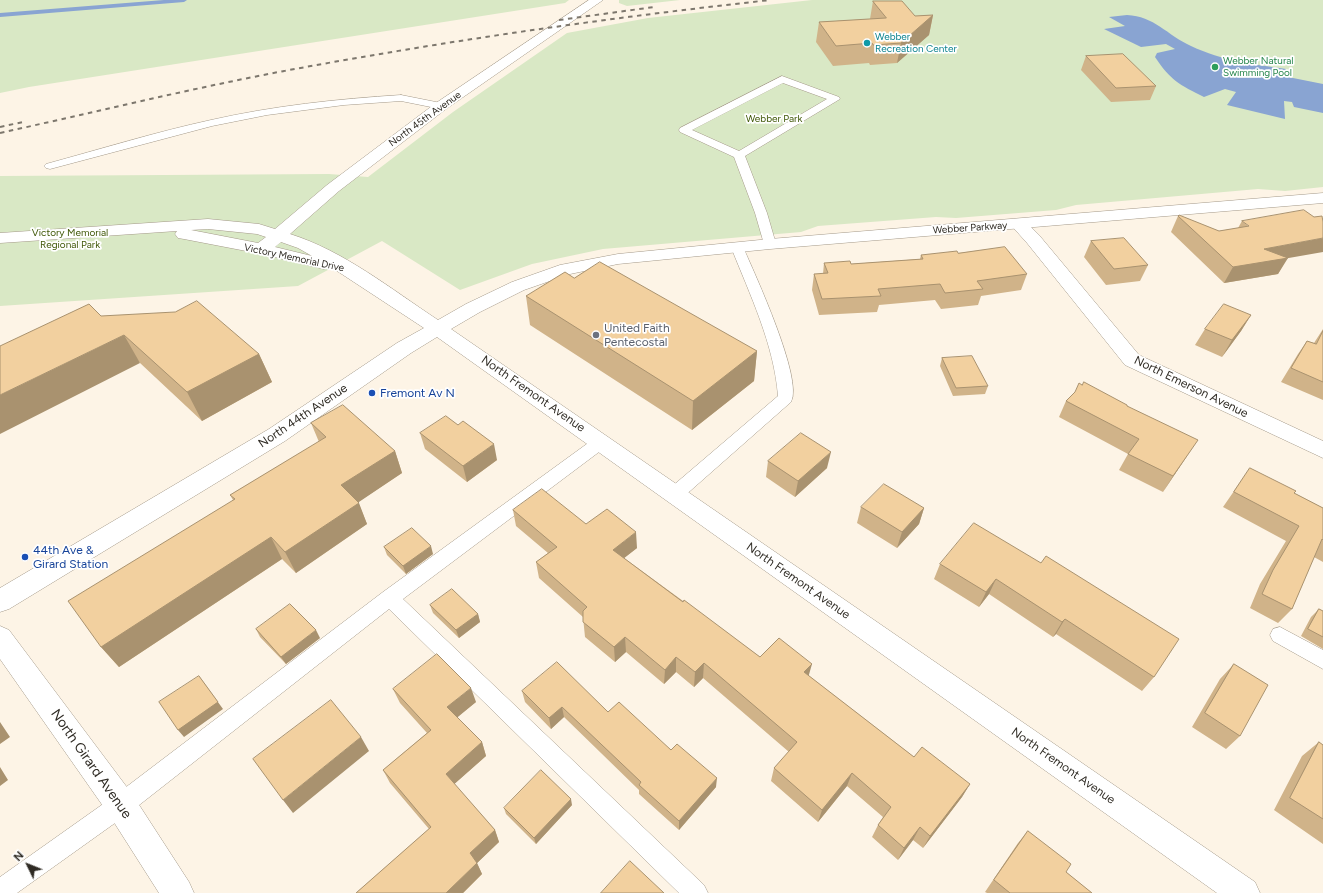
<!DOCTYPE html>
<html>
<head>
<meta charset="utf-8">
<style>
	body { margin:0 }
	#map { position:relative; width:1323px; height:893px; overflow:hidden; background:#fdf4e6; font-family:Figtree,sans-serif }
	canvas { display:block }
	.north { position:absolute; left:8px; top:845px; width:40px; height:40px; -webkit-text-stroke:3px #fff; paint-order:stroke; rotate:313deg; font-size:11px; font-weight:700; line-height:16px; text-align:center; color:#2f2b24 }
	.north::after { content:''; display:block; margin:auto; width:14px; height:18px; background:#2f2b24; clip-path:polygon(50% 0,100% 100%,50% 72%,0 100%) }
</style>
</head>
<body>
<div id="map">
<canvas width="1323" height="893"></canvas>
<div class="north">N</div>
</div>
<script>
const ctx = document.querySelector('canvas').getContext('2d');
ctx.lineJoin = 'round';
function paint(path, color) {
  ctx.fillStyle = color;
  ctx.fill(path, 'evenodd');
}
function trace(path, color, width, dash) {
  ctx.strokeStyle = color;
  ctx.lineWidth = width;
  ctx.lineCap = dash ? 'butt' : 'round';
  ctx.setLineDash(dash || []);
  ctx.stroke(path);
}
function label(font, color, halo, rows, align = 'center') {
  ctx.font = font + ' Figtree,sans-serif';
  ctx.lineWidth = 3.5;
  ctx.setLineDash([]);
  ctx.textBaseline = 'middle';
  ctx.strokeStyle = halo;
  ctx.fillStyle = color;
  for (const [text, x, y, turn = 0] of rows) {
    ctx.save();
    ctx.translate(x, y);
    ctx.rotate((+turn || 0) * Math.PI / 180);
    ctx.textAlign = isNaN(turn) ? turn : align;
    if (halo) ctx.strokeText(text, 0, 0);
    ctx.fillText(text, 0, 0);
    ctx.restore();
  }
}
const green = new Path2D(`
	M0 0H569L565 3 29 87 0 93Z
	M619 0H680L627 6 619 3Z
	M812 0H1323V187L1285 191 1258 189 1076 205 1056 210 956 218 936 217 818 226 801 232 603 249 532 264 460 290 382 241 298 286 0 306V176L329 174 368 177 453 112 567 33 648 18Z`);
const water = new Path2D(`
	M1127 15C1154 16 1167 35 1191 46 1223 61 1252 64 1286 69L1288 77 1323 84V113L1294 107 1292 102 1284 101 1285 119 1227 105 1236 92 1225 89 1204 97C1180 85 1170 80 1155 57L1157 53 1175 49 1166 44 1141 47 1104 29 1125 26 1109 17Z`);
const stream = new Path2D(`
	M164 0H187L184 2 0 17V13Z`);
const service = new Path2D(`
	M782 76 839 97 840 99 745 156 767 213 776 244 774 247H766L764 244 755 213 734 157 680 132 679 130 680 128ZM783 83 827 99 739 151 692 130Z
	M401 95 441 103 446 106 441 109 401 101 344 105 267 115 212 126 50 169 46 168 44 166 46 164C101 149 156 132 211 120 273 106 337 99 401 95Z
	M737 243 741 244 743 247C754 272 804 380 791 402L681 499 675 500 669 499 667 494 669 489 778 396C774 344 750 295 731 247L733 244Z
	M601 436 607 438 609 442 607 446 403 599 704 885 708 893H679L389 609 129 813 17 893H0V877L113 797 383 592 595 438Z
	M1280 627 1323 650V669L1273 641 1270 635 1273 629Z`);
const minor = new Path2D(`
	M1018 219 1024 220 1039 235 1139 355 1323 441V458L1125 365 1027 243 1010 224 1012 220Z
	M0 626 9 630 132 794 189 882 194 893H159L110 816 0 659Z`);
const tertiary = new Path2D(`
	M589 0H603L446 109 339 191 290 234C344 251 391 289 438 320L466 304 512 282 560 265 618 254 770 239 1323 193V203L770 249 618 264 570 274 524 290 480 312 451 329 1255 882 1260 893H1217L437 337 411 353 285 441 9 609 0 612V588L269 429 397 343 424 328 331 267 324 269 262 254 184 239 178 238 175 234 177 231 0 243V233L208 219 259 224 275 229 327 185 436 103ZM208 229 257 234 266 237 258 243 191 230ZM281 242 298 248 312 256 275 247Z`);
const rail = new Path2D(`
	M559 20 654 7
	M0 127 23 122
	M0 133C95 112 189 89 284 71 445 41 607 18 770 0`);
const wall = new Path2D(`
	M873 1 915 16 933 15 929 35 897 63 870 65 869 63 833 66 816 42 819 22 870 19Z
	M1086 56 1156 86 1150 100 1111 102 1081 70Z
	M1178 216 1219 231 1238 228 1242 221 1287 258 1278 274 1224 283 1171 232Z
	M1091 241 1148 265 1140 281 1106 285 1084 257Z
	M958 253 1027 274 1021 290 981 296 978 305 941 309 935 300 879 305 877 312 819 315 812 290 814 274H823L824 263 851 264 920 259 921 255Z
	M574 278 757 351 754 381 692 430 530 325 526 296Z
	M1251 315 1241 331 1222 357 1195 345 1205 329Z
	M101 316 259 354 272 382 202 421 140 363Z
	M1323 329V400L1281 382 1298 354 1307 341 1314 343Z
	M942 358 988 386 985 394 953 396 940 366Z
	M1066 401 1127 406 1187 456 1163 492 1119 470 1128 454 1059 417Z
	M311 423 395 451 402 473 358 502 367 524 296 573 282 559 119 667 101 647 233 500 230 495 319 442Z
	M420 433 497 460 467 482 425 449Z
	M768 461 827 468 795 497 766 477Z
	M1250 468 1294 493 1323 508V562L1314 557 1292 609 1278 623 1250 608 1260 584 1286 541 1223 507Z
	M861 507 924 508 919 524 897 548 857 523Z
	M513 510 586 524 637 548 624 558 760 657 809 676 914 757 970 784 962 797 923 848 913 840 898 860 872 837 878 825 883 817 847 786 818 822 771 781 774 768 789 752 703 678 694 687 676 672 664 684 626 652 615 662 585 637 583 617 539 578 536 562 548 553 516 526Z
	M384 547 433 554 406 574 387 555Z
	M1041 563 1154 677 1142 691 1056 634 1053 637 989 594 979 607 934 579 940 564Z
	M430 605 478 614 480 622 459 638 433 613Z
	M1319 609 1323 611V649L1301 636 1311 617Z
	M256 629 320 638 286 664 260 637Z
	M1234 664 1240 736 1226 749 1192 727 1220 679Z
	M393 689 476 702 457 717 482 742 486 756 454 784 495 830 499 842 477 863 482 874 463 893H356L429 829 390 783 383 770 427 733 400 703Z
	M522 691 608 712 671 750 716 787 679 830 639 794V790L564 717 551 729 525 702Z
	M1319 742 1323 745V844L1274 810 1302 756Z
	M572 805 536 844 506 814 504 808Z
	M1028 831 1066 872 1092 893H987L985 892 1018 843Z`);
const shadedWall = new Path2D(`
	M933 15 929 35 897 63 901 43Z
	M1323 238V252L1283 259 1288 258 1278 274 1224 283 1233 267 1264 249Z
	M1251 315 1241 331 1222 357 1232 340Z
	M124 335 140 363 0 434V395Z
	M757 351 754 381 692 430 693 401Z
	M259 354 272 382 202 421 187 392Z
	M1198 440 1187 456 1163 492 1173 476Z
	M494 444 497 460 467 482 463 466Z
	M395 451 402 473 350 508 341 485Z
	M831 452 827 468 795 497 798 481Z
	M359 503 367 524 296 573 285 552Z
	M924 508 919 524 897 548 902 532Z
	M636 532 637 548 614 566 613 550Z
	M271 537 282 559 119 667 101 647Z
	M431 546 433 554 406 574 403 566Z
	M996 579 989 594 979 607 986 592Z
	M478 614 480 622 459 638 456 630Z
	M1065 619 1056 634 1053 637 1062 622Z
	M316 630 320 638 286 664 281 657Z
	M625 637 626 652 615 662 614 647Z
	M676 657V672L664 684 665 670Z
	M704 663 703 678 694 687 695 672Z
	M812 664 808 678 804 672Z
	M199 676 223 709 184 737 178 730Z
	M471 688 476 702 453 721 447 707Z
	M562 707 564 717 551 729 549 718Z
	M0 722 10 737 0 744Z
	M361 737 369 751 293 813 283 800Z
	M482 742 486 756 451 787 446 774Z
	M0 767 8 780 0 786Z
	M852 773 847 786 818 822 822 810Z
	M717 778 716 787 679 830V821Z
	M970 784 962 797 923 848 930 836Z
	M571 799 572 805 536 844 534 838Z
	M920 827 913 840 898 860 904 848Z
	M495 830 499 842 475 865 470 853Z
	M477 863 482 874 463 893H446Z`);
const building = new Path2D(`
	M873 1H902L915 16 933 15 901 43 873 45 872 43 836 46 819 22 886 18Z
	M1123 54 1156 86 1116 88 1086 56Z
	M1304 210 1314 217 1322 216 1323 222V238L1264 249 1288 258 1233 267 1178 216 1179 215 1219 231 1249 226 1242 221Z
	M1124 238 1148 265 1114 269 1091 241Z
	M1005 247 1027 274 977 281 983 289 945 293 940 284 878 289 881 296 822 299 814 274 828 273 824 263 850 261 851 264 923 259 921 255 957 251 958 253Z
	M600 262 757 351 693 401 526 296 565 272 574 278Z
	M197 301 259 354 187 392 124 335 0 395V346L89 304 101 316 175 312Z
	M1224 304 1251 315 1232 340 1205 329Z
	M1323 331V382L1291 368 1307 341 1316 344Z
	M972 356 988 386 956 388 942 358Z
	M1084 382 1127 405V406L1198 440 1173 476 1128 454 1139 439 1066 401 1075 392 1079 383 1082 385Z
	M343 405 395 451 341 485 359 503 285 552 271 537 101 647 68 601 235 499 230 495 326 437 311 423Z
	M446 416 458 425 463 421 494 444 463 466 420 433Z
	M801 433 831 452 798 481 768 461Z
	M1250 468 1296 491 1294 493 1323 508V540L1322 539 1292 609 1262 594 1273 570 1299 526 1234 492Z
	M884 484 924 508 902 532 861 507Z
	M542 489 586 524 607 509 636 532 613 550 683 602 684 600 760 657 779 638 812 664 804 672 914 757 922 747 970 784 930 836 920 827 904 848 878 825 891 807 852 773 822 810 774 768 797 742 704 663 695 672 676 657 665 670 625 637 614 647 583 622V611L587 607 536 562 557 547 513 510Z
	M974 523 1041 563 1046 556 1179 639 1154 677 1065 619 1062 622 996 579 986 592 940 564Z
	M412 528 431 546 403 566 384 547Z
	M452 589 478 614 456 630 430 605Z
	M290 604 316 630 281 657 256 629Z
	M1319 609 1323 611V637L1308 629Z
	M437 654 471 688 447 707 482 742 446 774 495 830 470 853 477 863 446 893H356L431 827 383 770 431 730 393 689Z
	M557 662 608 712 619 702 671 750 677 744 717 778 679 821 639 785 641 782 562 707 549 718 522 691Z
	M1234 664 1268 685 1240 736 1205 713Z
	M199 676 218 702 178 730 159 702Z
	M331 700 361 737 283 800 253 759Z
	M1319 742 1323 745V819L1290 798Z
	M541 770 571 799 534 838 504 808Z
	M1028 831 1071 864 1066 872 1092 893H1010L994 880Z
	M630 861 664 893H601Z`);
const markers = [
	[867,43,4,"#0f9aa8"],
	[1215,67,4,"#2e9e5b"],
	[596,335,4,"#6b7280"],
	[372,393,4,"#1a4fb4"],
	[25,557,4,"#1a4fb4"]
];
const farCulturenames = [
	["Webber",875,37],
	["Recreation Center",875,49]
];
const farLeisurenames = [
	["Webber Natural",1223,61],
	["Swimming Pool",1223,73]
];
const farStreetnames = [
	["North 45th Avenue",425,119,-36],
	["Webber Parkway",970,228,-4],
	["Victory Memorial Drive",294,258,12]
];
const farParknames = [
	["Webber Park",774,119],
	["Victory Memorial",70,233],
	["Regional Park",70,245]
];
const worshipNames = [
	["United Faith",604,328],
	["Pentecostal",604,342]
];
const streetNames = [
	["North Emerson Avenue",1191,387,26],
	["North Fremont Avenue",533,394,35],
	["North 44th Avenue",303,416,-34],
	["North Fremont Avenue",798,581,35],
	["North Fremont Avenue",1063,766,35]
];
const transitNames = [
	["Fremont Av N",380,393],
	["44th Ave &",33,550],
	["Girard Station",33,564]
];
const nearStreetnames = [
	["North Girard Avenue",91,764,55]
];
paint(green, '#d9e8c5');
paint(water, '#89a4d2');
paint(stream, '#89a4d2');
trace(service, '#a49989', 1);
trace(minor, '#a49989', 1);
trace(tertiary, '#a49989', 1);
paint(service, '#fff');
paint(minor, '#fff');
paint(tertiary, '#fff');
trace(rail, '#7d776d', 2, [4.5, 4.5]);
paint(wall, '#d0b389');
paint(shadedWall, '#a9926f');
paint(building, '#f2d09f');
trace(building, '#a9926f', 1);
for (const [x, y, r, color] of markers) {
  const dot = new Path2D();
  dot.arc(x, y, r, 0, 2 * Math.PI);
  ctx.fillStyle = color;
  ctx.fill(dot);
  trace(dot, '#fff', 1.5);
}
label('10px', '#0d838f', '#fff', farCulturenames, 'left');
label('10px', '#27864d', '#fff', farLeisurenames, 'left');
label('10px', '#2f2b24', '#fff', farStreetnames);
label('10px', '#415909', '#fff', farParknames);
label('12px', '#5b616d', '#fff', worshipNames, 'left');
label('12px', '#2f2b24', '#fff', streetNames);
label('12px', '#164399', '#fff', transitNames, 'left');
label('14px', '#2f2b24', '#fff', nearStreetnames);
</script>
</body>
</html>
